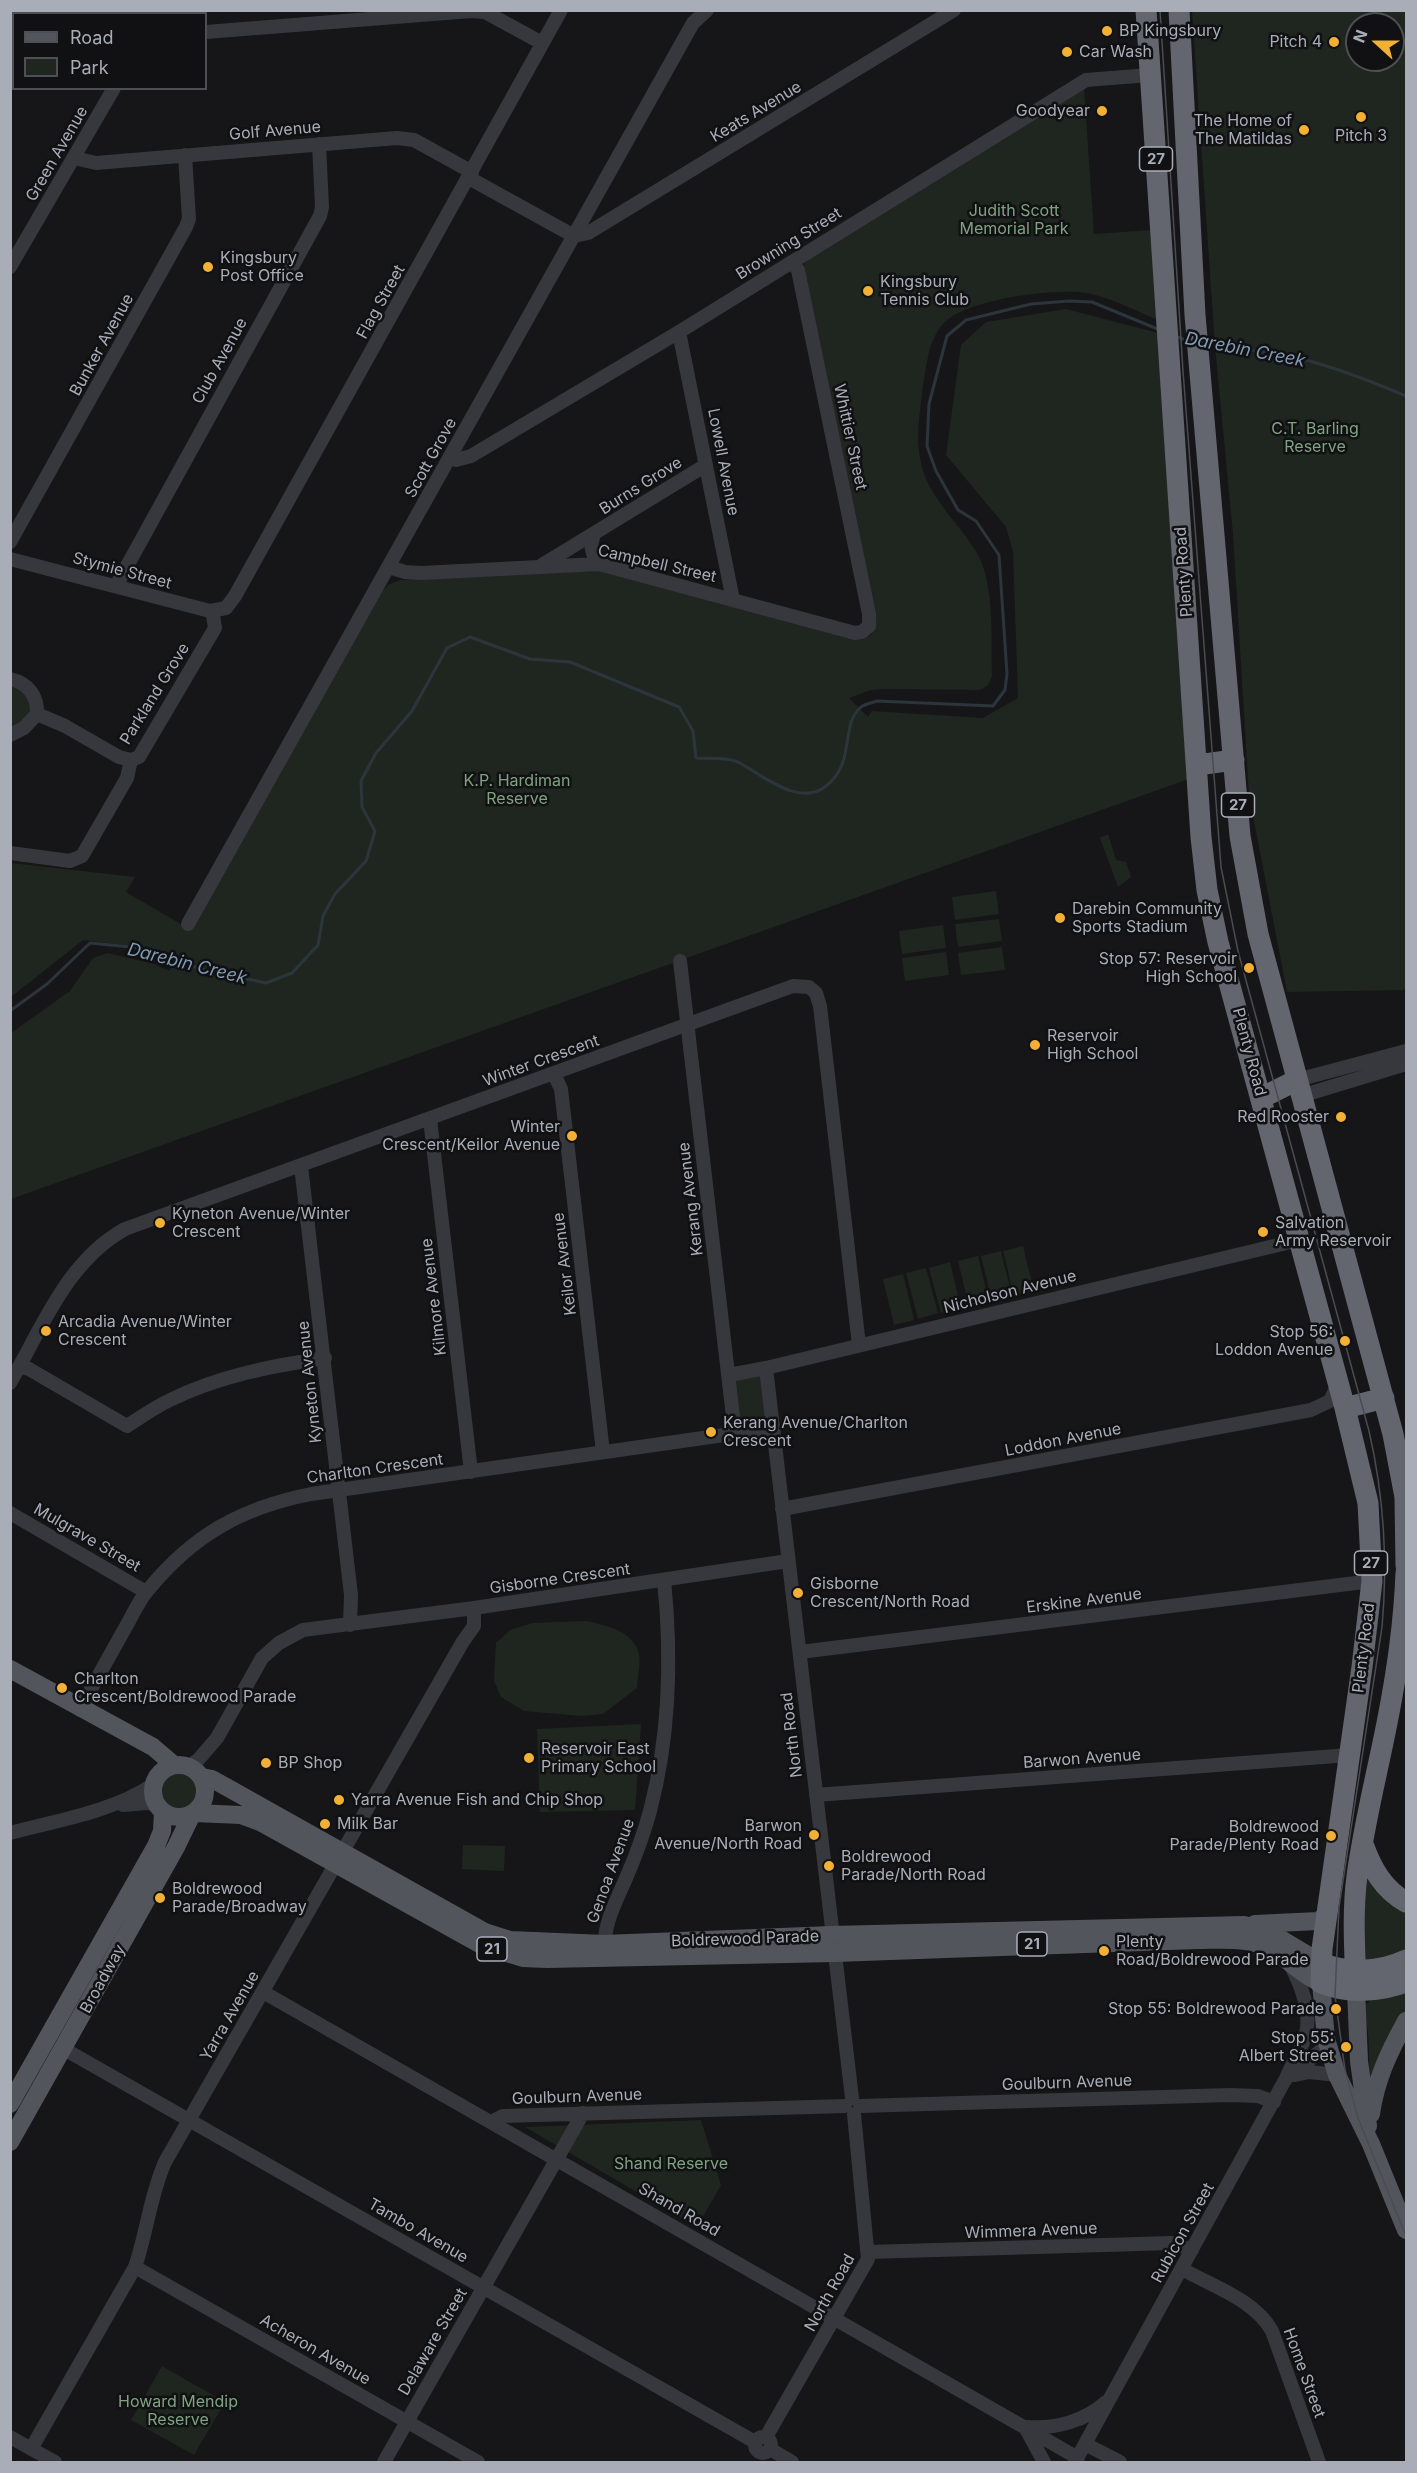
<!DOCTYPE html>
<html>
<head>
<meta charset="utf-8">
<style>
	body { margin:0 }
	#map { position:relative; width:1417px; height:2473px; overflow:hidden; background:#161618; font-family:Inter,sans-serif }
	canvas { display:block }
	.frame { position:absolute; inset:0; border:12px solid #a8adb8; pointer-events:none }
	.legend { position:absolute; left:12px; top:12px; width:195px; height:78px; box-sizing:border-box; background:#111113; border:2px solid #4d4f55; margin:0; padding:8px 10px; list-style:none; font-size:18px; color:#a8adb8 }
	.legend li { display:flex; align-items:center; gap:12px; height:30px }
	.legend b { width:30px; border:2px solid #4d4f55 }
	.north { position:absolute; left:1345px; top:12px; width:60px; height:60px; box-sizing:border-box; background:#111113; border:2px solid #4d4f55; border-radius:50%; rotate:291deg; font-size:16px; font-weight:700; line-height:24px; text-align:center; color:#a8adb8 }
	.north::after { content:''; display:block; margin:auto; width:21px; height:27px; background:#f2b134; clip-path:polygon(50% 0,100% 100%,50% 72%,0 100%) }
</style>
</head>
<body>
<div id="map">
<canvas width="1417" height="2473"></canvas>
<div class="frame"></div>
<ul class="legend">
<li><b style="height:8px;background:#53555c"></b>Road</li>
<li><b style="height:16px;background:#1e261f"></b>Park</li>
</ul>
<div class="north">N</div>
</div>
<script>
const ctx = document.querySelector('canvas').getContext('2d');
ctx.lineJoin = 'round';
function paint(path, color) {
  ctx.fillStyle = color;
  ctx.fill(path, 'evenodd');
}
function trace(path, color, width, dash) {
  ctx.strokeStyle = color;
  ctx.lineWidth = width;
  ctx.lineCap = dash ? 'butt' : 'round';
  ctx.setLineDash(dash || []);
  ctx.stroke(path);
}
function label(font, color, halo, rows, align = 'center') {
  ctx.font = font + ' Inter,sans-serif';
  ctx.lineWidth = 5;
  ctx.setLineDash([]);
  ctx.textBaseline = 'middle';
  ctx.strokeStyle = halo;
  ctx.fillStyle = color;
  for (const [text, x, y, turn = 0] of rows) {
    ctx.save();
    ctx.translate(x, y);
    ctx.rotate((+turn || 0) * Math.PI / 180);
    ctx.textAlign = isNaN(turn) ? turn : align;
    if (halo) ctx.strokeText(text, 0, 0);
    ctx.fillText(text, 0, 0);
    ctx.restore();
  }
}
const green = new Path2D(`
	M1192 11H1406V988L1403 990 1287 992 1249 795 1233 534 1215 346ZM1357 24H1393V60H1357Z
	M1084 88 1094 234 1151 230 1160 321C1138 312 1116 300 1092 294 1062 286 965 299 944 323 928 340 927 364 923 386 920 412 915 437 921 463 929 500 961 524 978 555 995 586 991 642 992 676 989 685 987 688 978 690L884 689 871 690 849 698 868 717 872 711 983 718 1018 698 1013 552 1006 527 946 455 961 345 986 322 1066 309 1166 335 1197 776 11 1199V1033L70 991 93 958 108 953 154 964 169 971 176 958 150 948 83 940 11 997V863L135 877 126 892 191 930 381 593 388 585 400 580 597 570 852 639 862 640 871 635 876 623 804 265 805 261Z
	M11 683 31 697 35 712 11 730Z
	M1108 834 1116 860 1126 862 1131 877 1118 887 1100 838Z
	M996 891 999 914 955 920 952 897Z
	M999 919 1002 941 958 947 955 924Z
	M943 925 946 948 902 954 899 931Z
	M1002 947 1005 970 961 975 958 953Z
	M946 952 949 975 905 981 902 958Z
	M1023 1246 1034 1291 1014 1297 1003 1251Z
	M1001 1251 1012 1296 992 1301 981 1256Z
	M978 1256 989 1302 969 1307 958 1261Z
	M950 1262 961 1308 941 1313 929 1268Z
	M926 1268 938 1313 918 1319 906 1273Z
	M903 1274 914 1320 894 1325 883 1279Z
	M766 1368 773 1428 735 1434 729 1375Z
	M586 1621C605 1625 630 1630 638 1650 642 1660 637 1678 637 1688L603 1714 581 1716 524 1711 501 1697 494 1681 496 1643 510 1630 532 1623Z
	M641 1724 635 1810 540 1812 537 1729Z
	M159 1793a19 19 0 1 1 38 0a19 19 0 1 1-38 0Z
	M463 1845 505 1846 504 1871 462 1869Z
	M1368 1874 1406 1912V1952L1364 1962 1363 1906Z
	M1406 1991V2012L1394 2034 1371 2088C1368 2069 1370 2052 1368 2033 1367 2023 1363 2014 1363 2004L1369 2003V1998Z
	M701 2120 721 2185 697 2227 525 2127Z
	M162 2366 225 2402 194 2455 131 2420Z`);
const stream = new Path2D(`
	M1175 336 1188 341
	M1207 344C1238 349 1271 352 1302 359 1337 368 1373 382 1406 396
	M10 1011 47 984 90 943 141 948 201 969 266 983 292 973 318 945 323 916 335 894 366 861 375 831 362 807 361 781 376 753 412 711 447 648 470 637 530 659 570 662 679 707 693 731 696 758C709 759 727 757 738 762 761 774 799 808 826 786 856 763 840 726 860 708 863 704 872 703 877 701L993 706 1005 690 1007 674 999 555 976 521 958 510 936 471 927 446 929 404 947 336 966 320 1031 304 1069 301 1092 302 1160 330`);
const minor = new Path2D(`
	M156 14 158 10
	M206 32 471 11 485 12 542 43
	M74 158 96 163 397 138 414 140 472 172
	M469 178 574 236 588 233 954 10
	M10 267 114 88
	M679 332 733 600
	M451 458 456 460 471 456 679 332 1086 80 1150 75
	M594 535C589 546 592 555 599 564
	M10 542 186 227 189 219 185 155
	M10 559 210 611 226 608 235 596 561 10
	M542 565 706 465
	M389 567 405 572 421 573 599 564 855 633 862 632 869 626V614L798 270 792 262
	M116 586 320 216 322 207 319 144
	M10 679C28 683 38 696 37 714L24 728 10 735
	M37 714 65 726 119 757 131 760
	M131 760 139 757 215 628 213 615 210 611
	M10 853 70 861 82 856 127 778 131 760
	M188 924 693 23 707 10
	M680 961 735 1434
	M554 1074 561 1089 603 1452
	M1297 1080 1406 1051
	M1301 1096 1406 1064
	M430 1119 471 1472
	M301 1166 351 1595 350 1625
	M20 1366 29 1369 127 1426C141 1417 155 1407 170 1400 219 1376 271 1366 325 1358
	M766 1368 852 2098
	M729 1375 766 1368 1299 1240
	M10 1383C42 1328 67 1261 125 1229L793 986 809 987 816 993 820 1006 859 1345
	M782 1509 1311 1410 1330 1401 1338 1384
	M10 1513 146 1592
	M800 1652 1372 1581
	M80 1710C94 1683 109 1657 124 1630 132 1617 138 1601 148 1590 193 1535 241 1508 311 1494L773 1428
	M189 1766 198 1760 217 1738 262 1658 279 1643 303 1630 474 1608 788 1561
	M816 1795 1350 1755
	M123 1805 147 1803 156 1804
	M10 1833C59 1820 112 1812 154 1784
	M605 1953C602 1925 616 1902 627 1876 636 1855 644 1833 650 1811 670 1735 672 1658 664 1580
	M263 1992 1078 2458
	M64 2049 755 2442
	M1295 2075 1309 2072 1337 2075
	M1287 2076C1293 2062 1301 2050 1305 2037 1313 2013 1301 1985 1290 1964
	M860 2106 1230 2095 1258 2096 1274 2102
	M492 2122 503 2116 845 2106
	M869 2252 1172 2243 1192 2250
	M135 2267 478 2462
	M1182 2269C1212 2286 1255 2300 1272 2331L1319 2462
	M1027 2427C1056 2429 1085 2421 1106 2402
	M1026 2429 1044 2462
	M755 2445a8 8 0 1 1 16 0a8 8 0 1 1-16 0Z
	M10 2437 55 2462
	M766 2437 868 2259 854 2114
	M1085 2444 1120 2462
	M31 2449 135 2267C147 2232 150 2196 165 2162L462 1643 474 1626V1608
	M770 2449 792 2462
	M384 2462 583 2113
	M1075 2462 1285 2080C1297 2064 1314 2062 1327 2043`);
const major = new Path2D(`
	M10 22 14 15
	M10 1669 153 1747 174 1765
	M153 1791a26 26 0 1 1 52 0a26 26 0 1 1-52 0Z
	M202 1777 212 1779 230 1789 485 1932 510 1940 604 1944 831 1935 1244 1925 1269 1932 1321 1963
	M194 1813 241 1815 260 1822 483 1946 523 1958 547 1959 835 1953 1197 1940C1225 1940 1255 1936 1279 1954 1294 1965 1304 1976 1321 1983L1326 2039 1337 2075 1371 2144 1406 2230
	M1255 1924 1318 1921 1327 1915
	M1356 1990 1359 2061 1368 2126
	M10 2104 156 1846 162 1831 163 1812
	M1371 2114C1376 2079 1389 2052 1406 2021
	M10 2142 176 1847 192 1814`);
const highway = new Path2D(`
	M1146 10 1201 837 1207 890 1218 942 1345 1408 1368 1503 1372 1581 1362 1667 1322 1949 1321 1983C1348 1994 1380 1992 1406 1982
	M1179 10 1195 315 1240 836 1258 934 1393 1434 1405 1497 1406 1566
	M1197 765 1234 760
	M1261 1098 1297 1080
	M1345 1408 1384 1398
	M1363 1844C1372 1869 1383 1889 1406 1902
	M1321 1963C1348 1974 1380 1972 1406 1960
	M1356 1990C1355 1952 1352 1914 1357 1876 1364 1824 1377 1774 1387 1723 1397 1673 1404 1623 1406 1573`);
const tram = new Path2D(`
	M1160 10 1183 371 1221 867 1238 951 1369 1431C1384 1496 1388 1560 1382 1627L1339 1907 1335 1996 1345 2070 1358 2118 1406 2236`);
const markers = [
	[1107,31,6,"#f2b134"],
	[1334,42,6,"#f2b134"],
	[1067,52,6,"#f2b134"],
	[1102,111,6,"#f2b134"],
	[1361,117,6,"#f2b134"],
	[1304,130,6,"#f2b134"],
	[208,267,6,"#f2b134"],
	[868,291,6,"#f2b134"],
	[1060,918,6,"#f2b134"],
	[1249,968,6,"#f2b134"],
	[1035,1045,6,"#f2b134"],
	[1341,1117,6,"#f2b134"],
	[572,1136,6,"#f2b134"],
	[160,1223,6,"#f2b134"],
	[1263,1232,6,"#f2b134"],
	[46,1331,6,"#f2b134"],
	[1345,1341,6,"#f2b134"],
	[711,1432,6,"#f2b134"],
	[798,1593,6,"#f2b134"],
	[62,1688,6,"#f2b134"],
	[529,1758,6,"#f2b134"],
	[266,1763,6,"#f2b134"],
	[339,1800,6,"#f2b134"],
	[325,1824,6,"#f2b134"],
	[814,1835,6,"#f2b134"],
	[1331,1836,6,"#f2b134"],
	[829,1866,6,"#f2b134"],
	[160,1898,6,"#f2b134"],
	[1104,1951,6,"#f2b134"],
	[1336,2009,6,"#f2b134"],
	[1346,2047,6,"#f2b134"]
];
const shields = [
	[1156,159,33],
	[1238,805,33],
	[1371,1563,33],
	[1032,1944,30],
	[492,1949,30]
];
const shieldNames = [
	["27",1156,159],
	["27",1238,805],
	["27",1371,1563],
	["21",1032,1944],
	["21",492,1949]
];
const poiNames = [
	["BP Kingsbury",1119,31],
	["Pitch 4",1322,42,"right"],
	["Car Wash",1079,52],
	["Goodyear",1090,111,"right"],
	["The Home of",1292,121,"right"],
	["The Matildas",1292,139,"right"],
	["Pitch 3",1361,136,"center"],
	["Kingsbury",220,258],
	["Post Office",220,276],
	["Kingsbury",880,282],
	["Tennis Club",880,300],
	["Darebin Community",1072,909],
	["Sports Stadium",1072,927],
	["Stop 57: Reservoir",1237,959,"right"],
	["High School",1237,977,"right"],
	["Reservoir",1047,1036],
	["High School",1047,1054],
	["Red Rooster",1329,1117,"right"],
	["Winter",560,1127,"right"],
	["Crescent/Keilor Avenue",560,1145,"right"],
	["Kyneton Avenue/Winter",172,1214],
	["Crescent",172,1232],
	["Salvation",1275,1223],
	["Army Reservoir",1275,1241],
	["Arcadia Avenue/Winter",58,1322],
	["Crescent",58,1340],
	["Stop 56:",1333,1332,"right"],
	["Loddon Avenue",1333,1350,"right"],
	["Kerang Avenue/Charlton",723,1423],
	["Crescent",723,1441],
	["Gisborne",810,1584],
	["Crescent/North Road",810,1602],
	["Charlton",74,1679],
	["Crescent/Boldrewood Parade",74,1697],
	["Reservoir East",541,1749],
	["Primary School",541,1767],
	["BP Shop",278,1763],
	["Yarra Avenue Fish and Chip Shop",351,1800],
	["Milk Bar",337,1824],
	["Barwon",802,1826,"right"],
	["Avenue/North Road",802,1844,"right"],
	["Boldrewood",1319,1827,"right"],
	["Parade/Plenty Road",1319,1845,"right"],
	["Boldrewood",841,1857],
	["Parade/North Road",841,1875],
	["Boldrewood",172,1889],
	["Parade/Broadway",172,1907],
	["Plenty",1116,1942],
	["Road/Boldrewood Parade",1116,1960],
	["Stop 55: Boldrewood Parade",1324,2009,"right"],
	["Stop 55:",1334,2038,"right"],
	["Albert Street",1334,2056,"right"]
];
const streetNames = [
	["Keats Avenue",756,112,-31],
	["Golf Avenue",275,131,-5],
	["Green Avenue",57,154,-60],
	["Browning Street",789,244,-32],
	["Flag Street",381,302,-61],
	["Bunker Avenue",102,345,-61],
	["Club Avenue",220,361,-61],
	["Whittier Street",850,437,78],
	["Scott Grove",431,458,-61],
	["Lowell Avenue",723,462,79],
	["Burns Grove",641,486,-32],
	["Campbell Street",657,564,13],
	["Stymie Street",122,571,15],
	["Plenty Road",1184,572,-94],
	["Parkland Grove",155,694,-58],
	["Plenty Road",1249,1052,75],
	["Winter Crescent",541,1061,-20],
	["Kerang Avenue",691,1199,-97],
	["Keilor Avenue",565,1264,-97],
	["Nicholson Avenue",1010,1292,-14],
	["Kilmore Avenue",434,1297,-97],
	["Kyneton Avenue",310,1382,-96],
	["Loddon Avenue",1063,1440,-11],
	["Charlton Crescent",375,1469,-8],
	["Mulgrave Street",87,1538,30],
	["Gisborne Crescent",560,1579,-8],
	["Erskine Avenue",1084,1601,-7],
	["Plenty Road",1364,1648,-83],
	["North Road",792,1735,-97],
	["Barwon Avenue",1082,1759,-4],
	["Genoa Avenue",611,1871,-70],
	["Boldrewood Parade",745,1939,-2],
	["Broadway",103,1979,-61],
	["Yarra Avenue",230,2016,-60],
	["Goulburn Avenue",1067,2083,-2],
	["Goulburn Avenue",577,2097,-2],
	["Shand Road",679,2210,30],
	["Tambo Avenue",418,2231,30],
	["Wimmera Avenue",1031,2231,-2],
	["Rubicon Street",1183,2233,-61],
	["North Road",830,2293,-61],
	["Delaware Street",433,2342,-60],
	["Acheron Avenue",315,2350,30],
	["Home Street",1304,2373,70]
];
const parkNames = [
	["Judith Scott",1014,211],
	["Memorial Park",1014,229],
	["C.T. Barling",1315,429],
	["Reserve",1315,447],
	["K.P. Hardiman",517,781],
	["Reserve",517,799],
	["Shand Reserve",671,2164],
	["Howard Mendip",178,2402],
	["Reserve",178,2420]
];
const waterNames = [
	["Darebin Creek",1245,350,11],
	["Darebin Creek",187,964,14]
];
paint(green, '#1e261f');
trace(stream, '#2c353c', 3);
trace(minor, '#37383d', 14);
trace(major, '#53555c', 18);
trace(highway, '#63666e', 21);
trace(tram, '#4a4c52', 1.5);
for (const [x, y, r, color] of markers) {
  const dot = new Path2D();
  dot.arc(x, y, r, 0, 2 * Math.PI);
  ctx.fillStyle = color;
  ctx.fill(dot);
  trace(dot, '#111113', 2);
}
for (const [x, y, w] of shields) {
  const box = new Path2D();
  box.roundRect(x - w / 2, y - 12, w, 24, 4.5);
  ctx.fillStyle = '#111113';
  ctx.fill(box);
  trace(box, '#a8adb8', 1.5);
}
label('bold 15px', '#a8adb8', null, shieldNames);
label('16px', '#a8adb8', '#111113', poiNames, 'left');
label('16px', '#a8adb8', '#111113', streetNames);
label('16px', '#7fa381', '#111113', parkNames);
label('italic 18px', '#7f9bb3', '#111113', waterNames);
</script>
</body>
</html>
